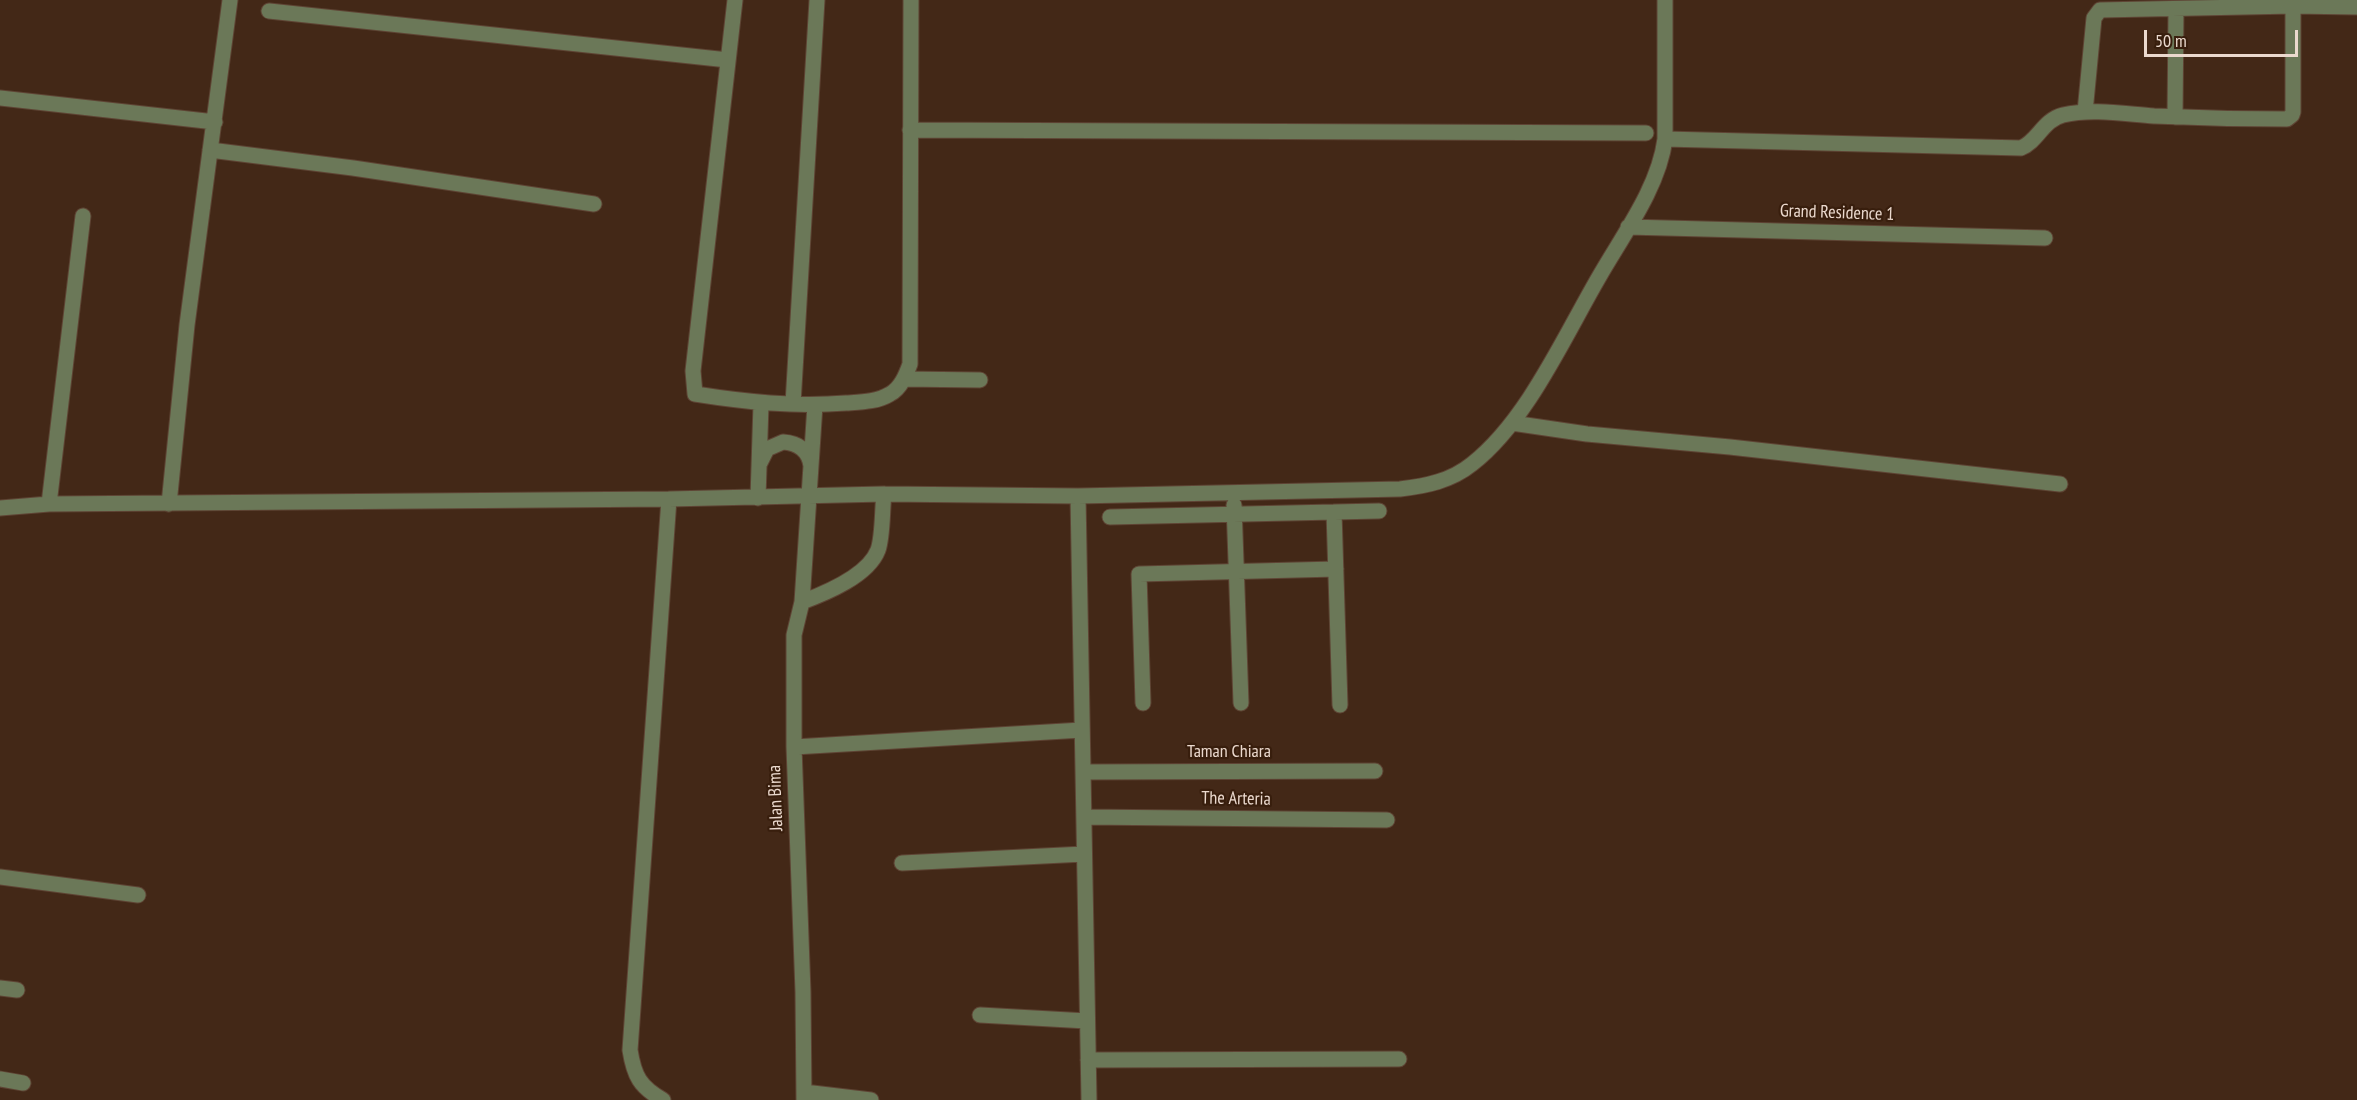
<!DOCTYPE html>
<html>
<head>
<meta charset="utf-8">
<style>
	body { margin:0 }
	#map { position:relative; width:2357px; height:1100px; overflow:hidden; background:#432817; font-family:"PT Sans Narrow",sans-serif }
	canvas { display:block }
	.scale { position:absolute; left:2144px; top:30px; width:154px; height:27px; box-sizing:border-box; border:3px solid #ebd9ce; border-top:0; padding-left:8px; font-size:18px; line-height:21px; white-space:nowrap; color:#ebd9ce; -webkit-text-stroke:4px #381e0d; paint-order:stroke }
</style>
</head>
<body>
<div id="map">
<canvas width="2357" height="1100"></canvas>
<div class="scale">50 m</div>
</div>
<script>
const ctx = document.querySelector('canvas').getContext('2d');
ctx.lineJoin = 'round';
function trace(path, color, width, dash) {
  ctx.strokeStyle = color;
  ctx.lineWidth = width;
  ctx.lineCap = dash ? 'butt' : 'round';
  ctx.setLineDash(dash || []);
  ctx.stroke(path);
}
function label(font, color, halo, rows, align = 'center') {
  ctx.font = font + ' "PT Sans Narrow",sans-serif';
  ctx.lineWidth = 4.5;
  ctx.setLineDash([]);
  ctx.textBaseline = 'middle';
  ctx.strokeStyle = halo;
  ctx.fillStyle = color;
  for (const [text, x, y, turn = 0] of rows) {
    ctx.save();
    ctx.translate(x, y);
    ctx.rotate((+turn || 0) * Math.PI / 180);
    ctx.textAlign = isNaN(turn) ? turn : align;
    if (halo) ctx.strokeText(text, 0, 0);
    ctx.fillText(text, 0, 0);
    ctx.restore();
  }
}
const minor = new Path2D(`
	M735 0 693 371 695 394C746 402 794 407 846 403 861 402 877 402 890 394 901 388 906 375 910 364L911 0
	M269 11 728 60
	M0 98 215 122
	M2085 112 2094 18 2100 10 2293 6 2357 7
	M2175 117 2176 10
	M910 130 1646 133
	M1665 139 2021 148C2038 141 2043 120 2063 115 2092 108 2125 114 2154 116 2198 118 2243 119 2287 119L2292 115 2293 112V6
	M210 150 353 168 594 204
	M1628 227 2045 238
	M904 379 980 380
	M793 404 817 0
	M1512 423 1587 434 1730 447 2060 484
	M760 463 767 449 783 442C798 443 809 450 811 466
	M1078 496 1089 1100
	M758 498 761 404
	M49 504 83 216
	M169 504 187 325 230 0
	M1234 505 1241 703
	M0 508 49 504 669 499 884 494 1078 496 1400 489C1426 486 1451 481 1472 464 1527 421 1564 337 1599 277 1623 235 1659 187 1665 139V0
	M1334 512 1340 705
	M1110 517 1379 511
	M802 602C826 593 868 576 878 550 883 536 882 510 884 494
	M1143 703 1139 574 1336 569
	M794 747 1082 730
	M1083 772 1375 771
	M1084 817 1387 820
	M902 863 1084 854
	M0 877 138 895
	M0 988 17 990
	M980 1015 1087 1021
	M1088 1060 1399 1059
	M0 1079 23 1083
	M804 1092 871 1100
	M663 1100C640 1087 634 1076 630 1050L669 499
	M804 1100 803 992 794 747V635L802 602 815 405`);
const streetNames = [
	["Grand Residence 1",1837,213,2],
	["Taman Chiara",1229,752],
	["Jalan Bima",776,798,-92],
	["The Arteria",1236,799,1]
];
trace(minor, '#5e4434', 17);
trace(minor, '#6b7858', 15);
label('18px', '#ebd9ce', '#381e0d', streetNames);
</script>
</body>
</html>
